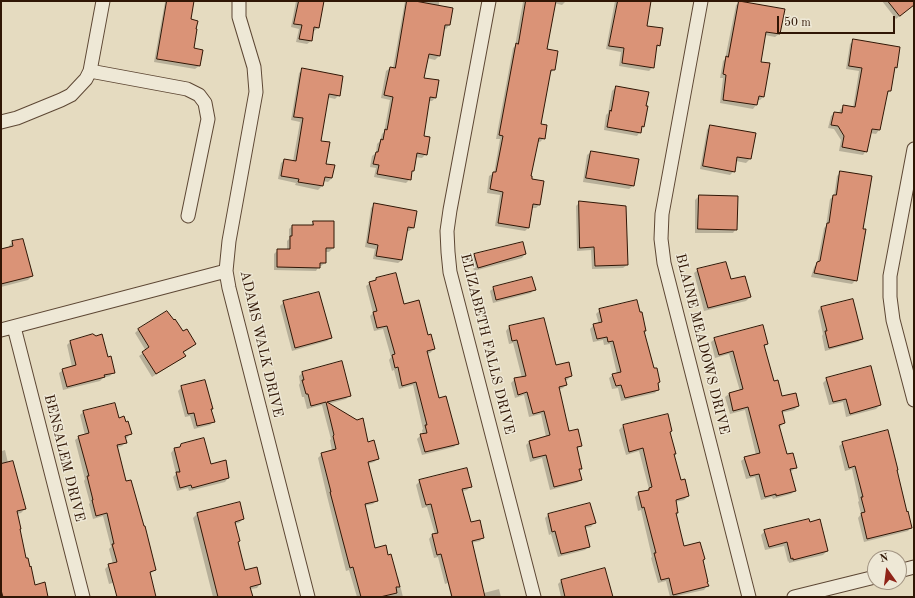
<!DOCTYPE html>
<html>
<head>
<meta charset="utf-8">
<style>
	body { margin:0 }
	#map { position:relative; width:915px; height:598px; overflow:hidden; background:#e5dbc0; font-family:"Old Standard TT",serif }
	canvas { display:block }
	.frame { position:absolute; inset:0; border:2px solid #301605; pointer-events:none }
	.north { position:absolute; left:867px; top:550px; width:40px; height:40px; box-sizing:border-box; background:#eee8d6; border:1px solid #a29482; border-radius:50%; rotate:346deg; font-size:11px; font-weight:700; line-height:16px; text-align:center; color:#301605 }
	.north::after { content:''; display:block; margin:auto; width:14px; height:18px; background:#8f2418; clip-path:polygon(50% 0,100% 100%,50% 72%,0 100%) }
	.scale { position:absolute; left:777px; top:16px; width:118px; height:18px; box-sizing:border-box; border:2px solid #301605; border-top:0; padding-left:5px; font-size:12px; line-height:14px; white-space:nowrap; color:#301605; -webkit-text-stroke:3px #eee8d6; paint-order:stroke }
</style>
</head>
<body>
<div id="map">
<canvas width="915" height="598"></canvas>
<div class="frame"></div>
<div class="north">N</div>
<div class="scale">50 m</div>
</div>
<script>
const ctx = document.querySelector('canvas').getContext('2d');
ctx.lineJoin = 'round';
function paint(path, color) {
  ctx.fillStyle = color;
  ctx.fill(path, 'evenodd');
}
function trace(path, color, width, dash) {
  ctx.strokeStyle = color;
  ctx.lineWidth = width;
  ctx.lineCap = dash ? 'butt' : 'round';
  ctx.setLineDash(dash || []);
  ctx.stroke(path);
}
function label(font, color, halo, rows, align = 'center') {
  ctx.font = font + ' "Old Standard TT",serif';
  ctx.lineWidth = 3;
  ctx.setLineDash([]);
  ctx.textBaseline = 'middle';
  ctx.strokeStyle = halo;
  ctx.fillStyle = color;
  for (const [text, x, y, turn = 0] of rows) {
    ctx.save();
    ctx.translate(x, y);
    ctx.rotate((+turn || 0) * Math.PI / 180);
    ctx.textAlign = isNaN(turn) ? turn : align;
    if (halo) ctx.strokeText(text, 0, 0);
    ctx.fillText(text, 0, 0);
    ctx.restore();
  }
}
const shadow = new Path2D(`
	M160 1H193L190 20 193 49 199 66 195 69 154 62 165 2Z
	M296 1H323L318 28 314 31H313L311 41 307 44 296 42 299 29 291 27Z
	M405 1H439V6L449 25 446 29 444 28 439 56 435 60 427 58 423 79 435 98 432 101H429L422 137 426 154 422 158 415 157 413 171 411 172 410 179 406 183 374 177 376 168 370 167 372 156 376 153 377 144 380 141 382 134 384 132 390 100 381 98 386 71 390 68H393Z
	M519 1H566L562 5 554 3 546 49 554 70 550 73 540 124 544 138 540 142 537 141 530 177 539 205 536 208H532L528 228 525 231 495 226 500 195 487 193 489 176 494 173 500 139H496L513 48 515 46 523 2Z
	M615 1H652L650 2 646 27 659 45 656 48 653 67 649 71 619 66 621 52 606 49Z
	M882 1H909L913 5 896 19Z
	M740 2 779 34 775 37 765 35 760 63 763 97 760 100H757L756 105 753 109 720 103 723 78H720L723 61 725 59 736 5Z
	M854 40 896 67 894 69 890 91 886 94 879 130 876 134 870 133 866 151 863 155 839 151 841 140 834 129 828 128 831 116 834 113 839 114 840 110 844 106 853 108 859 71 846 69 850 44Z
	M303 70 339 95 335 99 327 97 320 141 325 164 332 178 328 182 323 181 322 186 318 190 295 185 296 183 278 179 281 163 284 160 293 161 300 122 291 120 299 73Z
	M616 87 643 126 641 129 640 132 637 136 604 130 606 115 608 113 612 91Z
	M710 126 755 134 750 159 746 163 736 161 734 171 730 175 700 169 707 130Z
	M591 152 634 178 633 186 629 189 583 182 587 155Z
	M841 172 862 230 856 280 852 284 811 277 814 267 817 264 824 228 826 226 830 199 834 196 837 176Z
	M699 196 736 229 733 233H695V200Z
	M580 202 627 265 623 268 592 269 591 250 577 251 576 206Z
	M375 204 413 228 409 231H407L402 260 398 263 373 259 375 249 365 247 371 208Z
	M314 222 333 248 329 252H325V263L321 266H319L316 271 274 270V254L278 250H287V241L289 239V229L292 226H310Z
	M23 240 32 276 28 280 1 287V250L9 248V246L12 242Z
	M525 254 522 258 474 271 471 259 475 255Z
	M698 270 730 281 750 297 746 301 704 311 694 273Z
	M376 279 403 305 427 336 434 349 430 353 427 354 438 399 457 443 454 447 422 455 417 439 421 435H423L422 430 423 429 413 385 399 389 394 370 392 371 389 360 391 357 383 329 374 331 370 316 373 313 366 286 370 283 374 282Z
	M494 288 534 289 531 293 493 303 490 291Z
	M284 302 330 338 327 341 292 351 280 306Z
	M821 307 862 339 858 342 825 351 822 336 823 334 818 311Z
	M600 310 643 332 653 370 659 382 657 384 658 389 655 393 621 401 618 388 612 389 609 378 613 375 617 374 610 344 604 345 603 340 593 342 590 329 594 325 599 324 596 314Z
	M167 312 183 333 195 344 191 348 183 353 185 356 181 359 152 377 139 356 146 351 135 333 138 330Z
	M509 327 555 366 571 376 567 380H565L566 385 563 388 558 390 569 432 581 446 577 449 581 468 578 471 581 480 577 483 550 490 542 458 530 462 526 445 529 442 546 437 541 414 529 417 524 395 515 398 511 383 515 379 522 378 513 343 509 344 506 331Z
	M715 339 767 344 764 347 773 383 781 397 798 406 794 410 781 413 784 423 780 427H779L786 456 796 467 792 471H790L795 491 791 494 773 499 772 497 761 500 755 477 746 479 741 461 745 458 756 455 745 410 730 414 725 397 729 394 740 391 729 354 715 358 711 342Z
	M71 341 107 358 114 372 110 376 103 378 100 381 63 390 59 373 63 370 72 367 67 345Z
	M341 363 350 395 346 399 328 404 368 443 378 459 374 462 368 464 377 500 373 504 364 506 375 549 396 577H398L403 597H357L349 570 346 571 327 496 318 458 322 454 332 451 330 440 331 439 322 405 307 409 304 397H302L299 385 300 383 299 376 302 373Z
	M827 379 880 405 876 409 846 417 843 402 829 405 823 383Z
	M182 387 212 409 210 410 213 422 210 425 194 429 190 416 185 417 178 391Z
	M114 404 118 419 130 434 127 438H125L126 442 122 446 116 448 125 482 155 570 150 574 155 597H120L116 582 109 584 105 569 109 565 113 564 109 549 111 547 103 516 93 519 89 504 90 503 84 481 85 479 75 440 79 437 85 435 80 415 83 412Z
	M667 415 669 432 675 453 673 455 680 481 688 496 684 500 675 502 677 512 675 515 683 547 702 560 707 586 704 590 672 597H670L666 581 658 583 651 558 652 557 641 510 638 511 635 497 639 493 647 492 649 489 639 451 626 455 619 430 623 426Z
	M843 443 896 471 906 513 911 527 908 531 864 542 858 518 861 514 858 502 859 501 852 469 845 471 839 446Z
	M1 448 2 451 5 450 8 463 25 509 21 513 17 514 19 530 25 560 35 586 47 597H1Z
	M174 449 210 465 228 478 225 482 189 491 188 488 177 491 173 477 176 474 171 453Z
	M420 481 471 486 467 490 461 492 470 524 483 537 480 541 471 543 484 593 499 589 501 597H451L448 583 445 584 438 557 434 558 429 539 432 535 435 534 427 507 422 508 416 485Z
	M239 504 243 519 239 523 234 524 237 542 245 571 260 584 257 588 251 589 253 597H213L193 518 197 514Z
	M548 515 594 523 591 527 584 528 589 546 585 550 558 557 551 534 549 535 545 518Z
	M765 531 827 551 823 555 789 563V561L788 562 784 546 765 550 761 535Z
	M561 581 612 597H561L558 584Z`);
const building = new Path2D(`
	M167 1H194L191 19 198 21 196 29H197L194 48 203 50 200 66 157 59Z
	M299 1H324L319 28 314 27 312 41 299 39 302 25 294 24Z
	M407 1H415L453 8 450 25H445L440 56 429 54 424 78 439 80 436 98 430 97 424 136 430 137 427 155 417 153 414 171H412L411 180 377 174 379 165 373 164 376 152H378L381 139 383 140 385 129 387 130 393 97 384 95 390 67 395 68Z
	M526 1H556L547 49 558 51 555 70H551L541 124 547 125 545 139 539 138 531 176H532V179L544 181 540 205 533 204 529 228 498 223 503 192 490 189 493 172H496L503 136 499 135 516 43 518 44Z
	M618 1H651L647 26 663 28 660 46 657 45 654 68 622 63 624 48 609 46Z
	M739 1 785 9 780 34 766 32 761 62 770 63 764 97 759 96 757 105 723 100 726 75 723 74 726 56 728 57Z
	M888 1H914V5L900 16Z
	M853 39 900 47 897 68 895 67 891 91H888L880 130 872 129 867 152 842 147 844 136 838 126 831 125 834 112 842 113 843 105 855 107 862 68 849 66Z
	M302 68 343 76 340 96 329 94 321 141 330 142 326 164 335 165 332 178 325 177 323 186 298 182 299 179 281 176 284 159 296 161 303 118 294 117Z
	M616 86 649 92 646 106H648L644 127 642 126 641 133 607 127 610 110 611 111Z
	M710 125 756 133 751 159 737 157 735 172 703 166Z
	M591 151 639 159 634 186 586 178Z
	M840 171 872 176 863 229H866L857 281 814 273 817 262 820 261 827 223H829L833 195H836Z
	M699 195 738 196 737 230 698 229Z
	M579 201 626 206 628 265 595 266 594 247 580 248Z
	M374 203 417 211 414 228 408 227 402 260 376 256 378 245 368 243Z
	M313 221H334V248H326V263H320V268L277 267V249H290V236H292V225H313Z
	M23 239 33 276 1 284V249L13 246 12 241Z
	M523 242 526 254 478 268 474 254Z
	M726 262 731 279 745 276 751 297 708 308 697 269Z
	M396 273 404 304 419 300 428 335 431 334 435 349 427 351 439 398 446 396 459 444 425 452 420 434 427 433 425 425H427L416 382 402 386 398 367 395 368 392 355 395 354 387 326 377 328 373 312 377 311 369 282 376 280V278Z
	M532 277 536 290 496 300 493 287Z
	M319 292 332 338 295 348 283 301Z
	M853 299 863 339 829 348 825 331H827L821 307Z
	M637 300 640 312H642L646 331H644L654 368H657L660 382 658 383 659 390 625 398 621 385 616 386 612 374 621 372 613 341 608 342 607 337 597 339 593 324 602 322 599 309Z
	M167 311 174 320 175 319 183 331 187 329 196 344 183 352 186 356 156 374 142 352 149 347 138 329Z
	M544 318 556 365 569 362 572 376 565 378 567 385 559 387 569 431 578 429 582 446 577 447 582 469H579L582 480 554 487 546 455 533 458 529 441 550 435 544 411 533 414 527 392 518 395 514 378 526 376 517 340 512 341 509 326Z
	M763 325 768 344 764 345 774 381 778 380 782 396 796 393 799 406 782 411 785 423 779 425 787 454 793 453 797 468 790 469 796 491 776 496V494L765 497 759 474 750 476 744 457 760 453 748 407 733 411 729 393 743 389 733 351 719 355 714 338Z
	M93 334 96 336 102 334 108 357 111 356 115 373 104 375 105 377 67 387 62 369 76 365 70 341Z
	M342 361 351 396 327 402 357 420 363 418 368 442 374 440 379 459 368 462 378 501 365 504 375 548 386 545 388 555 391 554 400 587H396L397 593 380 597H361L353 567 350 568 330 492H331L321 453 336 449 333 436 334 435 326 402 311 406 308 394H306L302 380H304L302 372Z
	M871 366 881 405 850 414 846 399 833 402 826 378Z
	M205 380 213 409H211L215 422 197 426 194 413 188 414 181 386Z
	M115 403 119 418 124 416 126 422 128 421 132 434 125 436 127 443 117 445 126 481 131 480 144 526H145L156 570 150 572 156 597H117L108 564 117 562 112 544H114L107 513 96 516 92 500H93L87 476H89L78 436 89 433 83 411Z
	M668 414 672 431 670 432 676 454H674L681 480 685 479 689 496 676 500 678 513H676L684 546 700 542 705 559 703 560 708 582H707L709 586 673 595 669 578 661 580 654 553H656L644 507 642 508 638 492 649 490V488L652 487 643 448 629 452 623 425Z
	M888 430 898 470H897L907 512 908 511 912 528 867 539 861 513 865 512 861 497H863L855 466 849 468 842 442Z
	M204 438 211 464 226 460 229 478 192 488 191 485 180 488 176 472H180L174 448 180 447 181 444Z
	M13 461 26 509 17 511 21 529H20L26 558H28L30 567 31 566 35 585 45 582 48 597H3L1 590V464Z
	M467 468 472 487 462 489 471 522 480 520 484 538 472 541 485 597H452L441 554 437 555 432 534 438 533 431 504 426 505 419 480Z
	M240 502 244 519 235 522 240 541 238 542 245 570 257 567 261 584 250 587 253 597H218L197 513Z
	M590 503 596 523 585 526 590 547 561 554 555 531 552 532 548 514Z
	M809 519 810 522 820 519 828 551 793 560V558L791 559 787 542 769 547 764 530Z
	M605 568 613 597H565L561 580Z`);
const street = new Path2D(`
	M239 1V17L254 67 256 92 229 241 226 271 229 288 308 597
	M489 1 450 210 447 231 448 252 450 272 534 597
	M701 1 662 214 661 239 664 263 749 597
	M90 71 187 89 199 95 205 103 208 119 188 216
	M1 122 17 118 61 100 71 95 86 79 90 71 103 1
	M914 149 890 276V297L893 320 914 400
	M14 327 83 597
	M1 330 226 271
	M899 571 914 567
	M794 597 875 577`);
const streetNames = [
	["ADAMS WALK DRIVE",261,344,77],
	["ELIZABETH FALLS DRIVE",487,344,76],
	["BLAINE MEADOWS DRIVE",702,344,76],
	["BENSALEM DRIVE",64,458,76]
];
paint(shadow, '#0003');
paint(building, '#da9377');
trace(building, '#301605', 1);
trace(street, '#5d4734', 15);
trace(street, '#eee8d6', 13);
label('14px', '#301605', '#eee8d6', streetNames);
</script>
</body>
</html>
